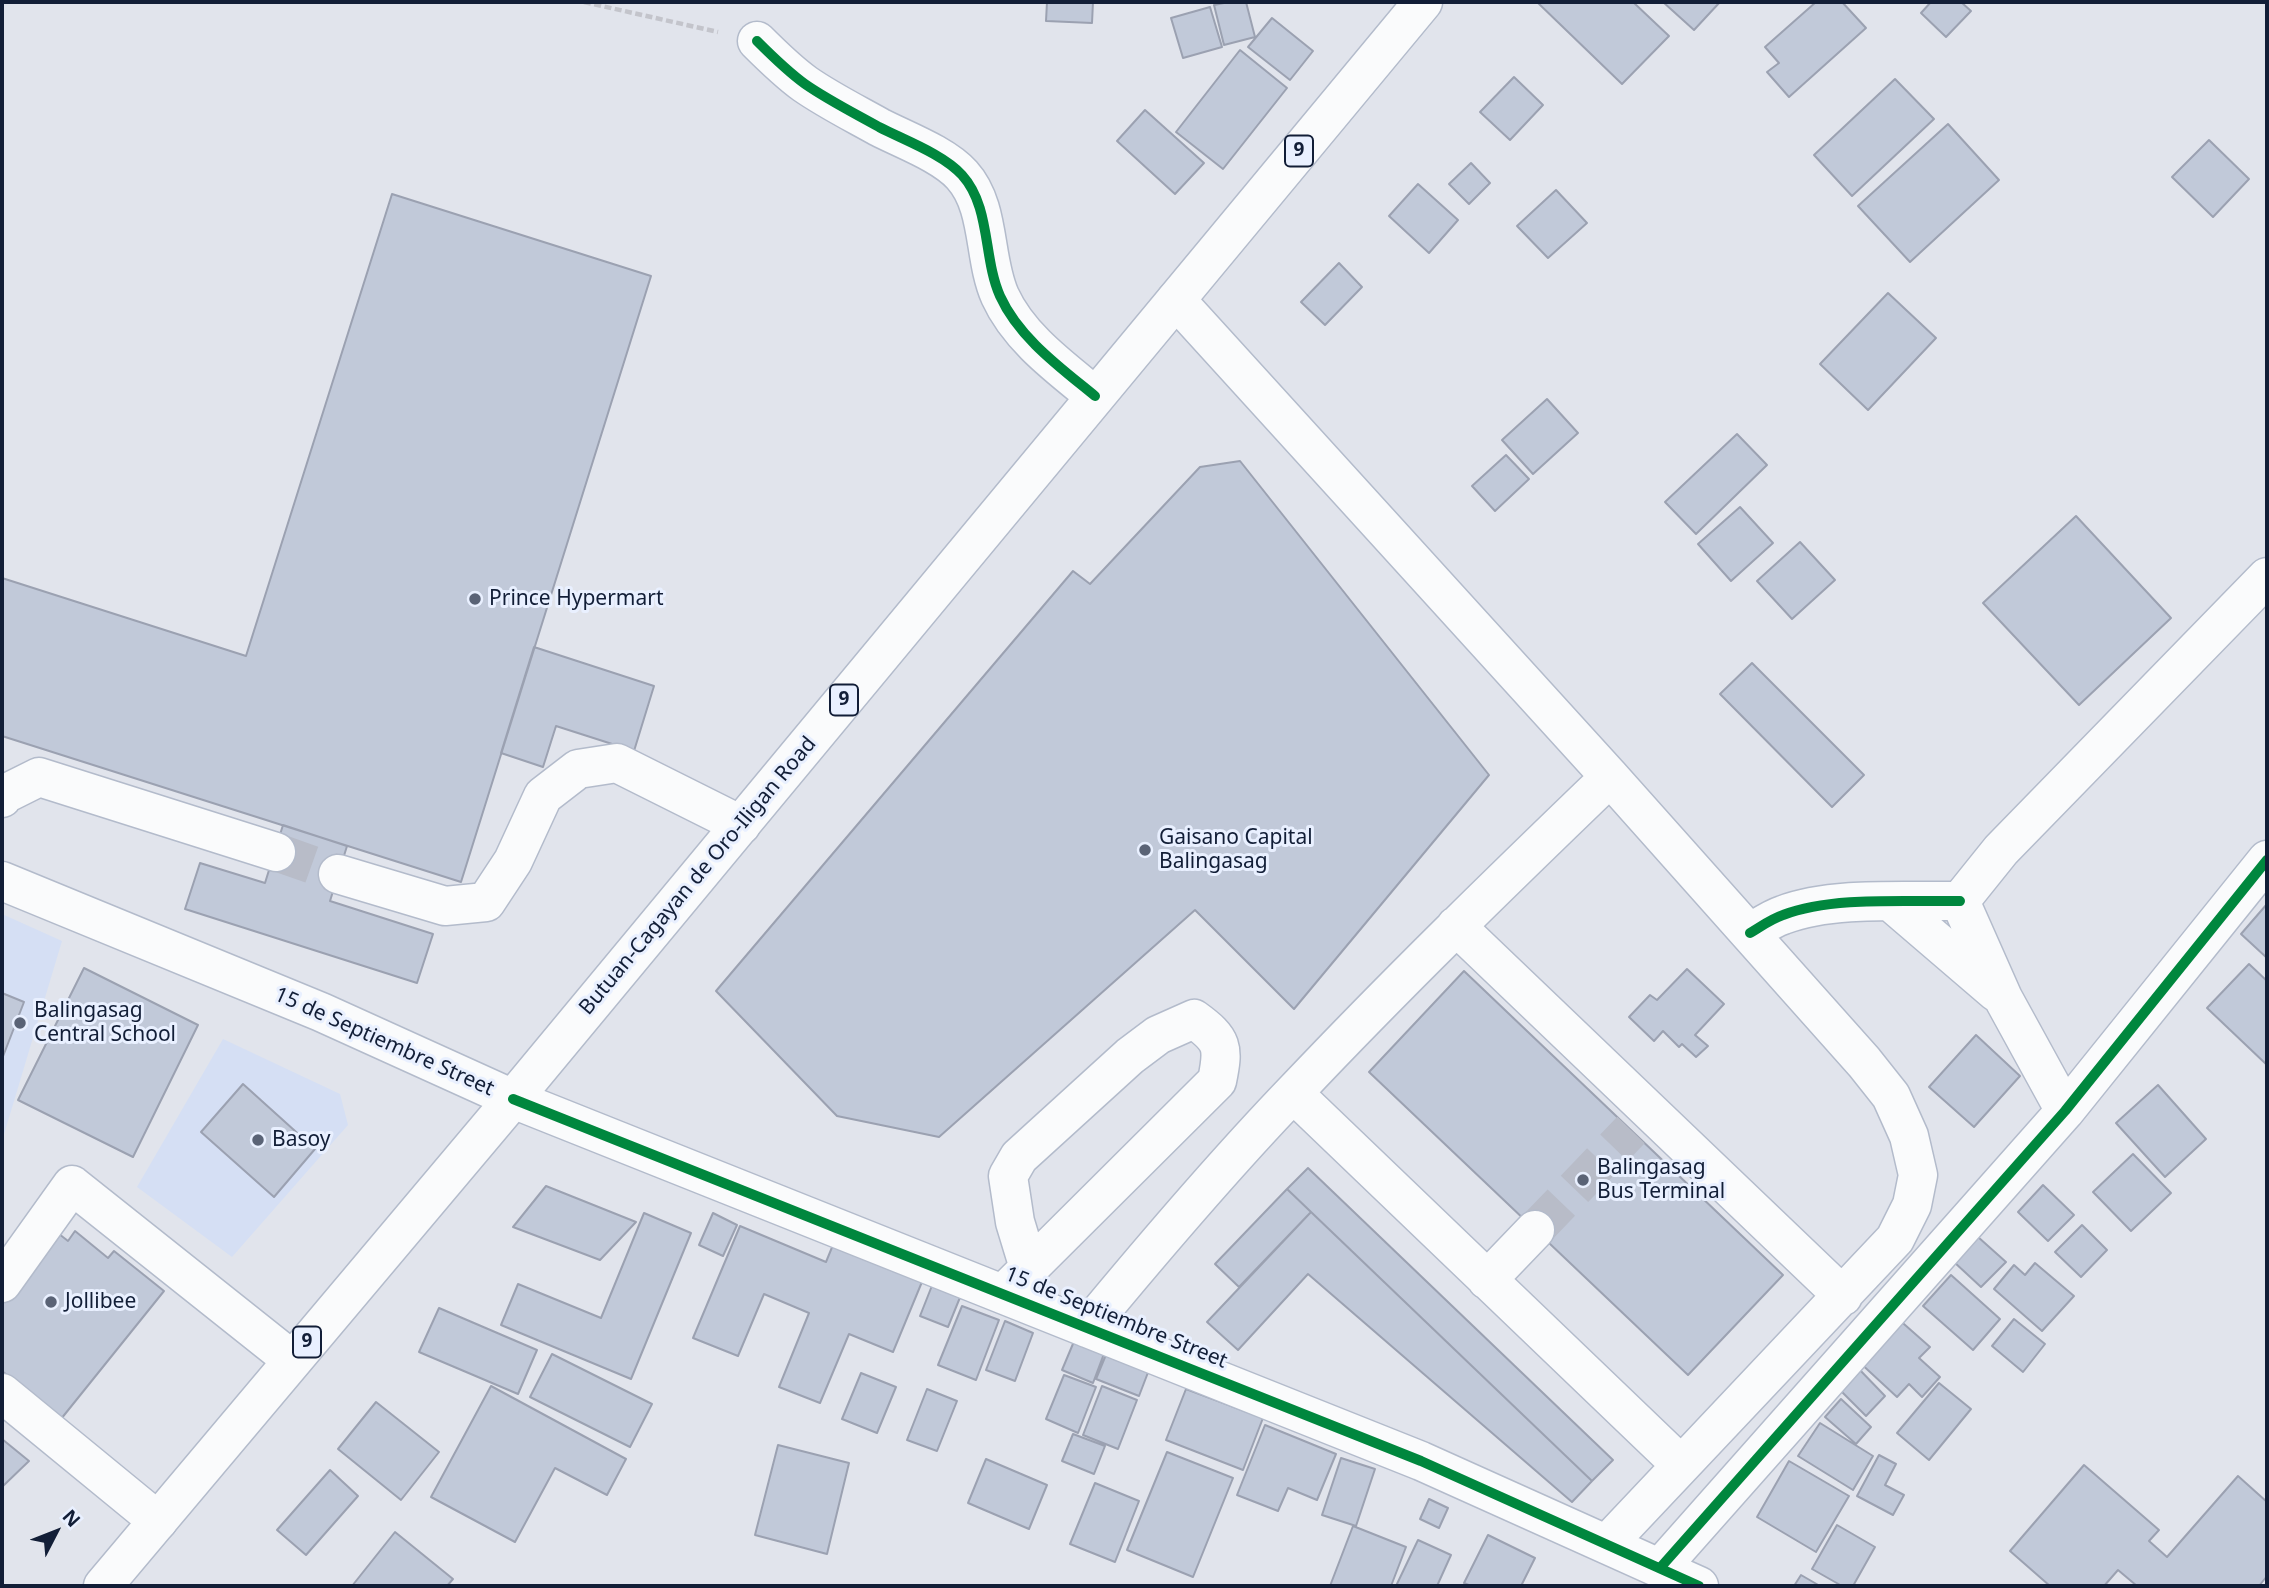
<!DOCTYPE html>
<html>
<head>
<meta charset="utf-8">
<style>
	body { margin:0 }
	#map { position:relative; width:2269px; height:1588px; overflow:hidden; background:#e1e4ec; font-family:"Noto Sans",sans-serif }
	canvas { display:block }
	.frame { position:absolute; inset:0; border:4px solid #121e37; pointer-events:none }
	.north { position:absolute; left:21px; top:1497px; width:70px; height:70px; -webkit-text-stroke:5px #e9f0ff; paint-order:stroke; rotate:48deg; font-size:19px; font-weight:700; line-height:28px; text-align:center; color:#121e37 }
	.north::after { content:''; display:block; margin:auto; width:24px; height:32px; background:#121e37; clip-path:polygon(50% 0,100% 100%,50% 72%,0 100%) }
</style>
</head>
<body>
<div id="map">
<canvas width="2269" height="1588"></canvas>
<div class="frame"></div>
<div class="north">N</div>
</div>
<script>
const ctx = document.querySelector('canvas').getContext('2d');
ctx.lineJoin = 'round';
function paint(path, color) {
  ctx.fillStyle = color;
  ctx.fill(path, 'evenodd');
}
function trace(path, color, width, dash) {
  ctx.strokeStyle = color;
  ctx.lineWidth = width;
  ctx.lineCap = dash ? 'butt' : 'round';
  ctx.setLineDash(dash || []);
  ctx.stroke(path);
}
function label(font, color, halo, rows, align = 'center') {
  ctx.font = font + ' "Noto Sans",sans-serif';
  ctx.lineWidth = 6;
  ctx.setLineDash([]);
  ctx.textBaseline = 'middle';
  ctx.strokeStyle = halo;
  ctx.fillStyle = color;
  for (const [text, x, y, turn = 0] of rows) {
    ctx.save();
    ctx.translate(x, y);
    ctx.rotate((+turn || 0) * Math.PI / 180);
    ctx.textAlign = isNaN(turn) ? turn : align;
    if (halo) ctx.strokeText(text, 0, 0);
    ctx.fillText(text, 0, 0);
    ctx.restore();
  }
}
const built = new Path2D(`
	M2 914 62 941 2 1141Z
	M223 1039 340 1094 348 1125 232 1257 137 1187Z`);
const building = new Path2D(`
	M1047 2H1093L1092 23 1046 21Z
	M1229 2H1246L1255 37 1224 45 1214 5Z
	M1537 2H1633L1669 36 1622 84Z
	M1663 2H1720L1694 30Z
	M1816 2H1842L1866 28 1789 97 1767 72 1779 63 1765 47Z
	M1931 2H1961L1971 11 1946 37 1921 13Z
	M1210 7 1222 47 1183 58 1171 18Z
	M1272 18 1313 51 1290 80 1248 47Z
	M1240 50 1287 88 1223 169 1176 132Z
	M1514 77 1543 105 1510 140 1480 112Z
	M1895 79 1934 119 1852 196 1814 155Z
	M1145 110 1204 163 1175 194 1117 141Z
	M1948 124 1999 180 1910 262 1858 206Z
	M2209 140 2249 179 2213 217 2172 177Z
	M1471 163 1490 183 1469 204 1449 184Z
	M1418 184 1458 220 1429 253 1389 216Z
	M1556 190 1587 223 1548 258 1517 226Z
	M392 194 651 276 461 882 2 736V578L246 656Z
	M1339 263 1362 287 1325 325 1301 302Z
	M1888 293 1936 338 1868 410 1820 364Z
	M1547 399 1578 433 1533 474 1502 440Z
	M1737 434 1767 465 1696 534 1665 502Z
	M1506 455 1529 479 1495 511 1472 486Z
	M1240 461 1489 775 1294 1009 1195 910 939 1137 837 1116 716 991 1073 571 1090 584 1200 467Z
	M1740 507 1773 543 1731 581 1698 544Z
	M2076 516 2171 618 2079 705 1983 603Z
	M1800 542 1835 580 1792 619 1757 581Z
	M534 647 654 686 634 751 556 726 543 767 501 753Z
	M1752 663 1864 775 1832 807 1720 694Z
	M283 825 347 846 330 901 433 934 417 983 185 909 200 863 265 883Z
	M2267 904V958L2241 934Z
	M2249 964 2267 981V1065L2207 1008Z
	M84 968 198 1025 133 1157 18 1100Z
	M1687 969 1724 1004 1695 1035 1708 1046 1696 1057 1682 1044 1679 1047 1663 1031 1654 1041 1629 1017 1650 995 1657 1000Z
	M1464 971 1783 1275 1688 1375 1369 1072Z
	M2 993 24 1002 2 1059Z
	M1976 1035 2020 1076 1974 1127 1929 1087Z
	M243 1084 315 1149 274 1197 201 1132Z
	M2158 1085 2206 1139 2165 1177 2116 1123Z
	M2133 1154 2171 1193 2131 1231 2093 1192Z
	M1308 1168 1613 1460 1592 1481 1287 1189Z
	M2043 1185 2074 1215 2048 1241 2018 1212Z
	M546 1186 636 1222 600 1260 513 1227Z
	M1287 1189 1311 1212 1239 1287 1215 1264Z
	M1311 1212 1592 1481 1572 1502 1308 1274 1238 1350 1207 1322Z
	M644 1213 691 1233 631 1379 501 1325 518 1284 601 1318Z
	M713 1213 737 1225 723 1256 699 1245Z
	M2082 1225 2107 1250 2081 1277 2055 1252Z
	M740 1226 826 1262 835 1240 924 1277 893 1352 849 1334 820 1403 779 1387 809 1313 764 1294 738 1356 693 1338Z
	M54 1230 68 1241 75 1231 108 1258 114 1251 164 1291 61 1419 2 1371V1296Z
	M1978 1237 2006 1262 1981 1287 1954 1262Z
	M2035 1263 2074 1296 2042 1331 1994 1289 2014 1265 2025 1275Z
	M1951 1275 2000 1319 1973 1350 1923 1306Z
	M935 1278 963 1290 948 1327 920 1316Z
	M962 1306 999 1320 976 1380 938 1365Z
	M439 1308 537 1350 518 1394 419 1352Z
	M1896 1317 1930 1347 1919 1358 1940 1377 1922 1397 1909 1384 1897 1397 1857 1360Z
	M2014 1319 2045 1344 2023 1372 1992 1346Z
	M1005 1321 1033 1333 1015 1381 986 1370Z
	M1075 1339 1105 1351 1093 1383 1062 1370Z
	M1110 1345 1152 1362 1139 1396 1096 1379Z
	M552 1354 652 1404 630 1447 530 1397Z
	M1858 1368 1885 1396 1866 1416 1838 1388Z
	M861 1373 896 1387 877 1433 842 1419Z
	M1064 1375 1096 1387 1078 1433 1046 1419Z
	M1939 1383 1971 1409 1929 1460 1897 1433Z
	M491 1386 626 1459 607 1495 555 1468 515 1542 431 1497Z
	M1102 1386 1137 1400 1118 1449 1083 1435Z
	M927 1389 957 1401 937 1451 907 1440Z
	M1186 1389 1263 1418 1243 1470 1166 1440Z
	M1841 1399 1871 1427 1856 1444 1825 1417Z
	M376 1402 439 1452 401 1500 338 1449Z
	M1820 1423 1873 1456 1853 1490 1798 1456Z
	M1265 1425 1336 1454 1317 1500 1288 1488 1278 1511 1237 1495Z
	M1073 1434 1105 1446 1094 1474 1062 1461Z
	M2 1439 29 1461 2 1487Z
	M778 1445 849 1463 827 1554 755 1535Z
	M1167 1452 1233 1478 1193 1577 1127 1550Z
	M1879 1455 1896 1464 1885 1485 1904 1495 1893 1515 1857 1496Z
	M1341 1458 1375 1469 1356 1526 1322 1515Z
	M986 1459 1047 1485 1029 1529 968 1503Z
	M1789 1461 1849 1496 1816 1552 1757 1517Z
	M2084 1465 2159 1530 2149 1541 2167 1557 2238 1476 2267 1502V1576L2259 1586H2137L2118 1570 2104 1586H2050L2010 1551Z
	M330 1470 358 1496 306 1555 277 1530Z
	M1095 1483 1139 1501 1115 1562 1070 1544Z
	M1429 1499 1448 1508 1439 1528 1420 1519Z
	M1837 1525 1875 1547 1853 1586H1842L1812 1569Z
	M1353 1526 1406 1547 1391 1586H1330Z
	M395 1532 453 1579 447 1586H352Z
	M1488 1535 1535 1558 1521 1586H1471L1464 1583Z
	M1418 1540 1451 1555 1437 1586H1396Z
	M1801 1575 1820 1586H1794Z`);
const minorTunnel = new Path2D(`
	M276 852 338 874
	M1535 1230 1631 1130`);
const path = new Path2D(`
	M584 2 718 32`);
const minor = new Path2D(`
	M757 41C772 56 787 71 805 84 828 100 854 113 879 127 904 140 943 154 962 175 991 207 983 258 1000 296 1019 338 1061 368 1095 396
	M1176 300 1610 777 1864 1062 1891 1096 1909 1136 1918 1175 1912 1205 1895 1239 1607 1544
	M2 798 3 795 39 777 276 852
	M338 874 445 906 486 902 513 861 543 796 578 769 617 763 741 825
	M1960 901 2001 850 2267 577
	M1960 901 2003 998 2065 1111
	M1891 902 1996 992
	M1456 926 1843 1296
	M1750 933C1760 927 1771 919 1783 915 1832 896 1907 902 1960 901
	M1293 1093 1681 1465
	M513 1099 1421 1461 1699 1586
	M1487 1280 1535 1230
	M2 1283 72 1185 292 1360
	M1003 1294 1217 1081C1224 1047 1223 1040 1194 1019L1158 1035 1130 1056 1019 1157 1008 1176 1015 1222 1029 1268
	M1087 1328C1154 1247 1222 1167 1294 1092 1396 984 1503 880 1610 777
	M2 1393 158 1521
	M1660 1568 2065 1111 2267 860`);
const major = new Path2D(`
	M2 881 321 1012 513 1099`);
const highway = new Path2D(`
	M103 1586 513 1099 1423 2`);
const cycleway = new Path2D(`
	M757 41C772 56 787 71 805 84 828 100 854 113 879 127 904 140 943 154 962 175 991 207 983 258 1000 296 1019 338 1061 368 1095 396
	M1750 933C1760 927 1771 919 1783 915 1832 896 1907 902 1960 901
	M513 1099 1421 1461 1699 1586
	M1660 1568 2065 1111 2267 860`);
const markers = [
	[475,599,7,"#5a6376"],
	[1145,850,7,"#5a6376"],
	[20,1023,7,"#5a6376"],
	[258,1140,7,"#5a6376"],
	[1583,1180,7,"#5a6376"],
	[51,1302,7,"#5a6376"]
];
const shields = [
	[1299,151,28],
	[844,700,28],
	[307,1342,28]
];
const shieldNames = [
	["9",1299,151],
	["9",844,700],
	["9",307,1342]
];
const poiNames = [
	["Prince Hypermart",489,599],
	["Gaisano Capital",1159,838],
	["Balingasag",1159,862],
	["Balingasag",34,1011],
	["Central School",34,1035],
	["Basoy",272,1140],
	["Balingasag",1597,1168],
	["Bus Terminal",1597,1192],
	["Jollibee",65,1302]
];
const streetNames = [
	["Butuan-Cagayan de Oro-Iligan Road",698,876,-50],
	["15 de Septiembre Street",384,1042,24],
	["15 de Septiembre Street",1116,1318,22]
];
paint(built, '#d5dff4');
paint(building, '#c1c9d9');
trace(building, '#9ba1b1', 2);
trace(minorTunnel, '#b8bcc8', 38, [38, 19]);
trace(minor, '#b3bbcb', 41);
trace(major, '#b3bbcb', 41);
trace(highway, '#b3bbcb', 41);
trace(path, '#c3c4cb', 4.5, [7, 3.5]);
trace(minor, '#fafbfc', 38);
trace(major, '#fafbfc', 38);
trace(highway, '#fafbfc', 38);
trace(cycleway, '#00873e', 10);
for (const [x, y, r, color] of markers) {
  const dot = new Path2D();
  dot.arc(x, y, r, 0, 2 * Math.PI);
  ctx.fillStyle = color;
  ctx.fill(dot);
  trace(dot, '#e9f0ff', 2.5);
}
for (const [x, y, w] of shields) {
  const box = new Path2D();
  box.roundRect(x - w / 2, y - 15.5, w, 31, 5);
  ctx.fillStyle = '#e9f0ff';
  ctx.fill(box);
  trace(box, '#121e37', 2);
}
label('bold 19px', '#121e37', null, shieldNames);
label('21px', '#121e37', '#e9f0ff', poiNames, 'left');
label('21px', '#121e37', '#e9f0ff', streetNames);
</script>
</body>
</html>
